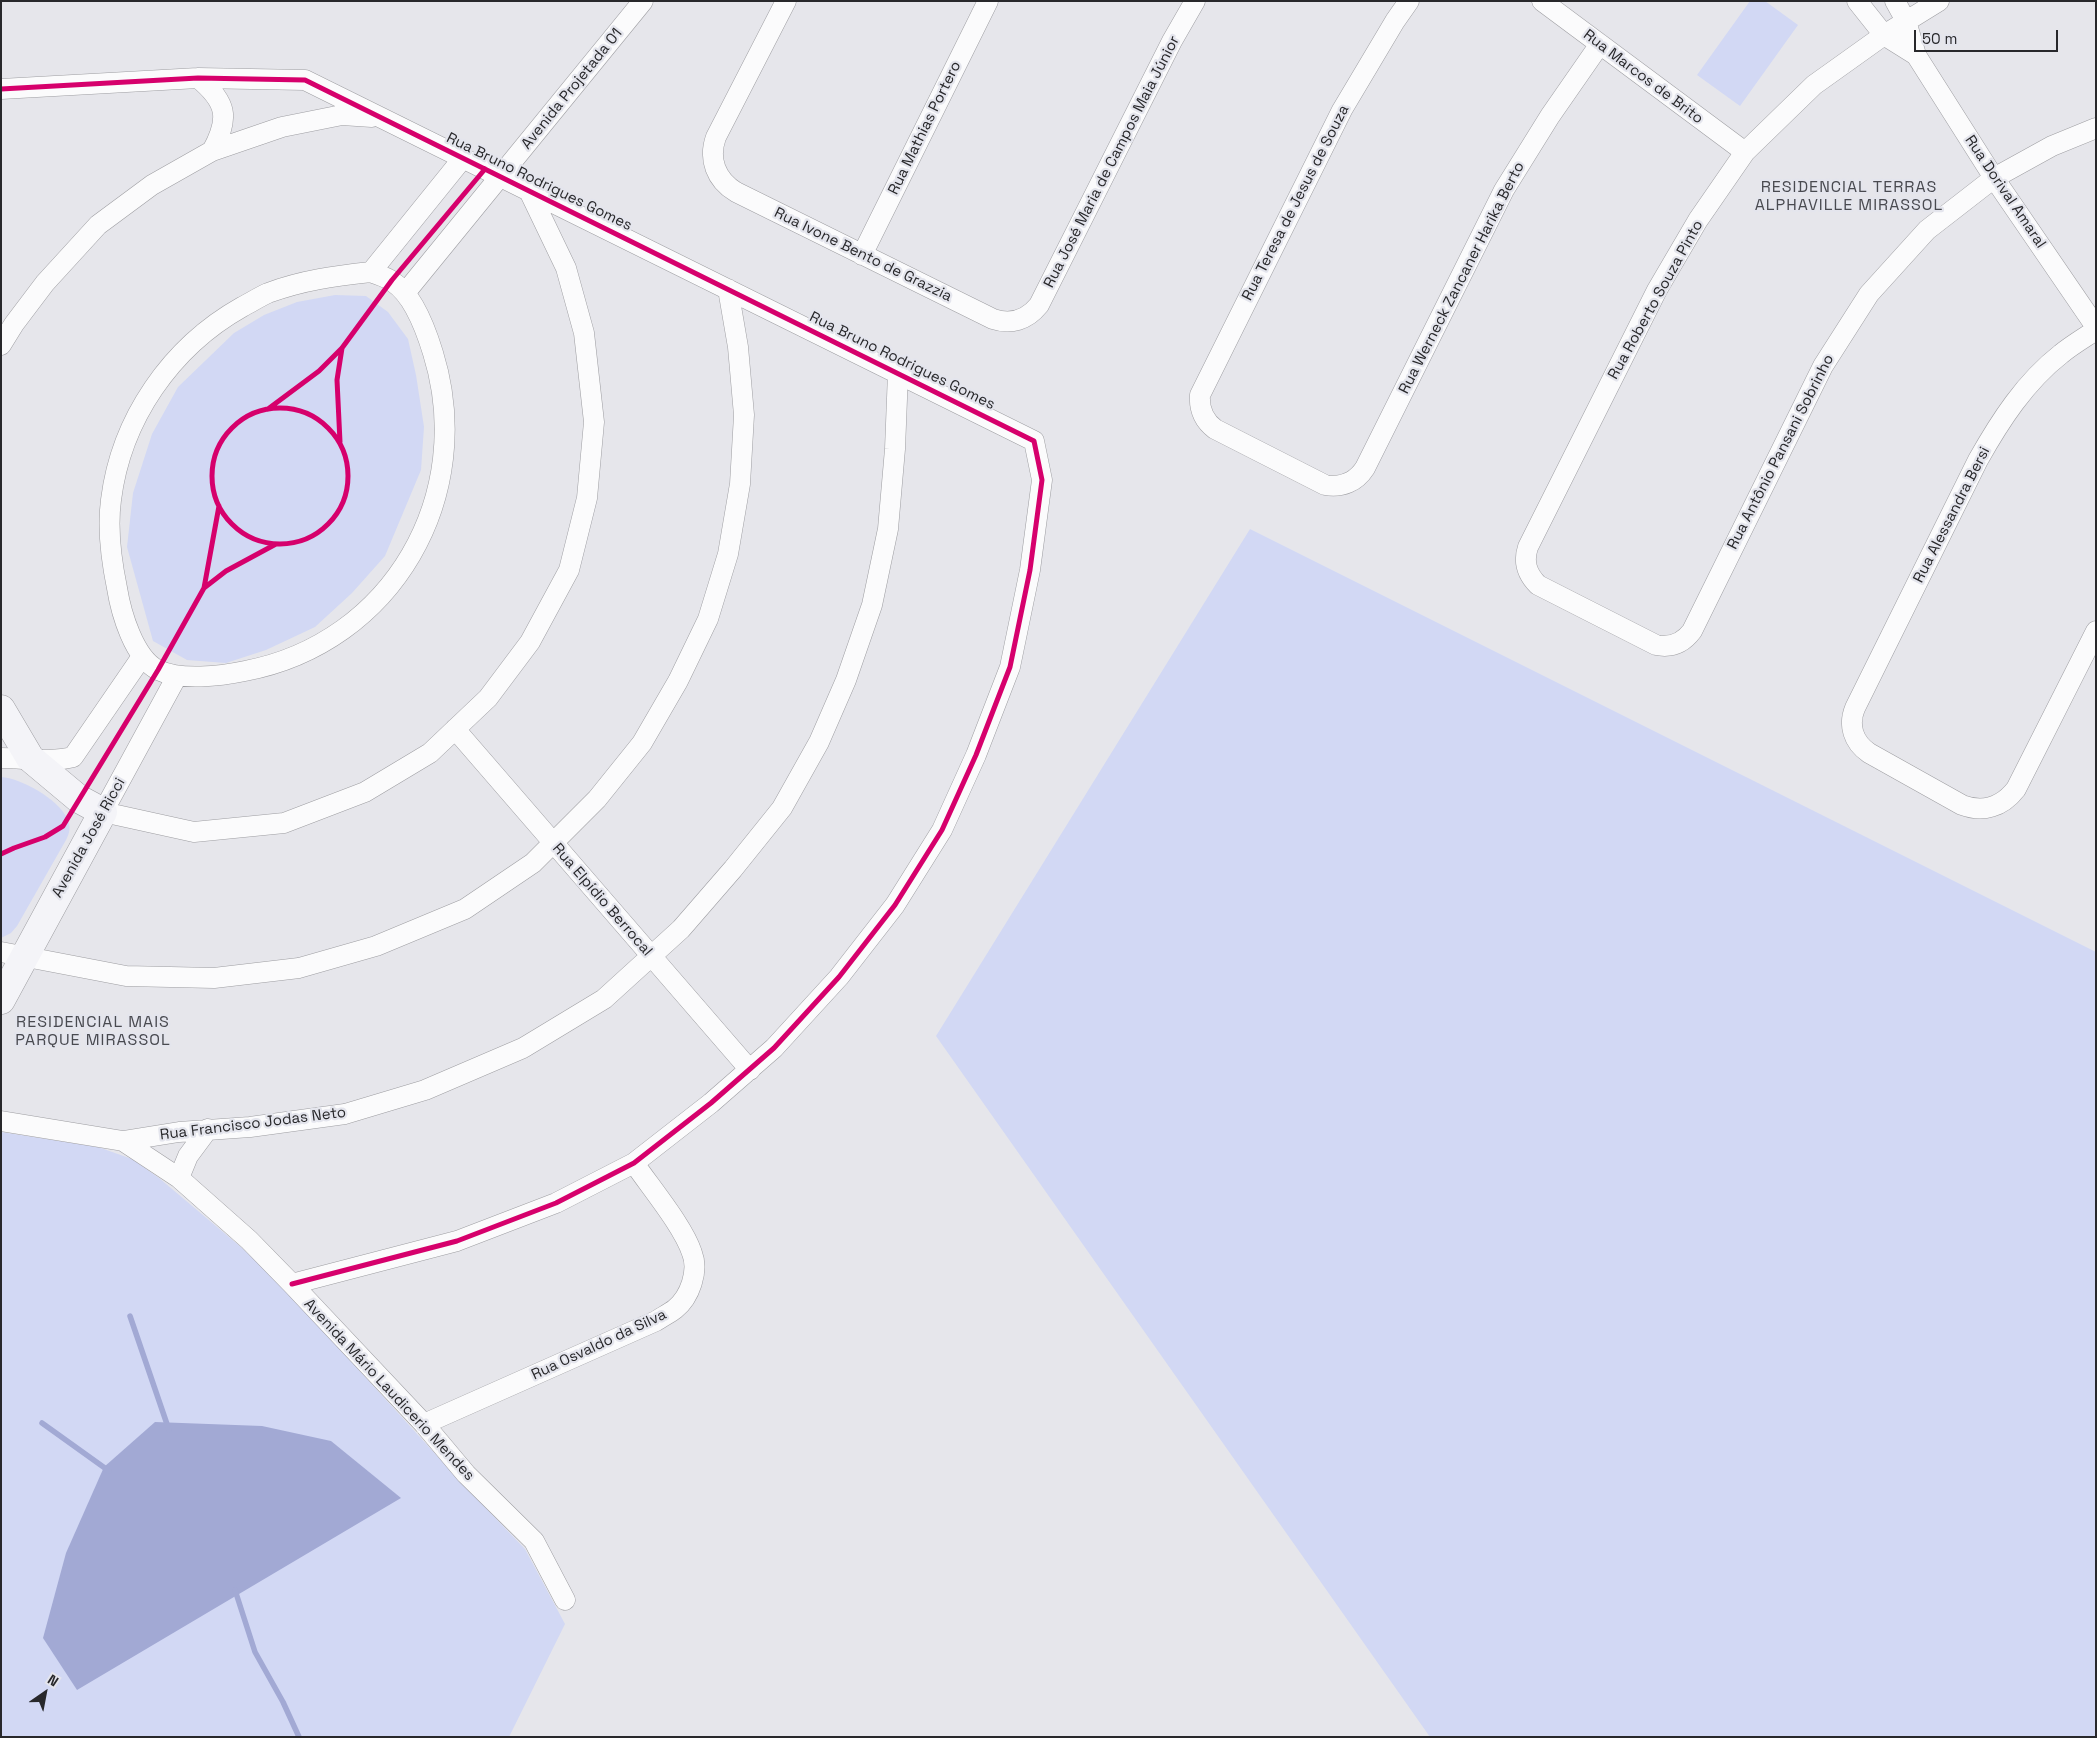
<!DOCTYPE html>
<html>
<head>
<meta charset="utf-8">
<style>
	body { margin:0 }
	#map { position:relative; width:2097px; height:1738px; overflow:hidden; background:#e6e6eb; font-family:"Space Grotesk",sans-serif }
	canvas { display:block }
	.frame { position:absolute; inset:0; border:2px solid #28282b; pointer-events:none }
	.north { position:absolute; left:20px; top:1668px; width:50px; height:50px; -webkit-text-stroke:4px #e4e5ed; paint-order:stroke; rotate:33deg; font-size:14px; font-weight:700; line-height:20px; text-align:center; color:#28282b }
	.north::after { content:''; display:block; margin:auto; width:18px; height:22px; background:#28282b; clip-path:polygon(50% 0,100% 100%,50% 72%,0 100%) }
	.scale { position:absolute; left:1914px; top:30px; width:144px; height:22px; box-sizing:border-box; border:2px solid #28282b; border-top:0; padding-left:6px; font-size:15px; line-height:18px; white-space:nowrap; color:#28282b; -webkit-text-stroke:4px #e4e5ed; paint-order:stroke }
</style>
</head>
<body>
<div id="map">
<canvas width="2097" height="1738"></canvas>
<div class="frame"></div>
<div class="north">N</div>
<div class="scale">50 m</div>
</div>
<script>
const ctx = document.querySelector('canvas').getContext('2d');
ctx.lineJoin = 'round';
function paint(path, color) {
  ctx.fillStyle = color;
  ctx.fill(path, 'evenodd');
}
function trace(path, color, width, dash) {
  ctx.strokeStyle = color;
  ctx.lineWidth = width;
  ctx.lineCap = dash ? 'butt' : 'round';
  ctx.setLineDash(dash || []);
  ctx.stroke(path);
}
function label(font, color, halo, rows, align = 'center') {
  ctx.font = font + ' "Space Grotesk",sans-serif';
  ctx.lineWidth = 4.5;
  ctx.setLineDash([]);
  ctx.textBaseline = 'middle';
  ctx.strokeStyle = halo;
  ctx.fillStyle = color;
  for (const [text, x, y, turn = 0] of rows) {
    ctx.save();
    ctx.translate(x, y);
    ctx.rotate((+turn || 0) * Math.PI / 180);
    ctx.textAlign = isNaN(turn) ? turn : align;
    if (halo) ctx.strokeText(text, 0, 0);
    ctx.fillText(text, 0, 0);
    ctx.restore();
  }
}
const green = new Path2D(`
	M1750 1H1765L1798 25 1740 106 1697 75Z
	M335 295 366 296 388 312 408 339 416 375 424 427 421 470 385 556 352 593 315 627 266 650 226 663 187 660 153 641 127 547 133 493 152 434 178 387 234 333 264 315 297 302Z
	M1250 529 2096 952V1737H1430L936 1036Z
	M1 777C21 778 58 799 67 818 71 825 70 833 66 840L17 926 11 933 1 938Z
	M1 1132 98 1147 132 1159 159 1178 242 1248 286 1290 459 1480 525 1549 565 1624 509 1737H1Z`);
const water = new Path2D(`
	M155 1422 262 1426 331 1441 401 1498 77 1690 43 1638 66 1553 104 1467Z`);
const stream = new Path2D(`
	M130 1316 169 1430
	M42 1423 109 1471
	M235 1590 255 1652 283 1702 299 1737`);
const street = new Path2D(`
	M786 1 716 137C708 159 716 180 736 192L993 319C1011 325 1027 320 1039 305L1172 41 1195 1
	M1409 1 1395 21 1342 110 1200 395C1199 409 1203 420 1215 429L1325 485C1342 488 1356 482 1365 468L1504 190 1550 116 1600 44
	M1542 1 1745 152
	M1857 1 1884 35 1916 55
	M1895 1 1906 21 1916 55 1994 178 2096 327
	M1939 1 1884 35 1814 85 1745 152 1698 220 1657 290 1528 547C1523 562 1527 574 1538 585L1656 645C1671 648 1683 643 1692 631L1823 366 1869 294 1927 230 1994 178 2052 146 2096 128
	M198 78C227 102 230 118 212 151
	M1 89 198 78 305 80 1034 441 1042 480 1030 570 1010 667 976 755 942 830 895 905 839 977 774 1048 711 1103 634 1163 556 1203 457 1241 292 1284
	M862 255 988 1
	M371 272C378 275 387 277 393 282 413 295 426 330 433 353 477 495 393 643 245 671 221 676 181 681 158 670 134 658 121 613 117 588 111 559 107 530 111 500 121 419 171 347 242 307 250 303 259 297 268 293 303 280 335 276 371 272Z
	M371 272 463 158
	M405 293 643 1
	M2096 330C2084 338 2072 345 2061 354 2025 382 2000 421 1978 460L1855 708C1848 725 1853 742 1869 753L1962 805C1983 813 2002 807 2016 789L2096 631
	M1 345 14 324 45 283 98 225 152 185 212 151 282 127 342 115 372 117
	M177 676 103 812 194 832 284 823 365 792 430 753 488 698 530 642 569 570 587 498 594 422 584 333 566 268 529 191
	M455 729 750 1070
	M1 758C25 758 51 763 73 757L141 658
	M1 952 126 976 214 978 299 968 376 946 465 909 533 863 597 799 642 743 678 681 708 619 728 554 740 484 744 415 738 347 728 289
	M1 1121 123 1141 179 1132 250 1127 345 1114 425 1090 523 1048 604 999 681 929 733 869 782 808 819 742 846 680 872 605 888 529 895 449 898 373
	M123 1141 179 1178 249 1240 292 1284 424 1424 466 1474 534 1541 565 1600
	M179 1178 188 1156 208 1129
	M424 1424 656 1321C662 1317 670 1313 675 1309 690 1297 699 1271 692 1253 683 1226 651 1188 634 1163`);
const secondary = new Path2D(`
	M1 709 30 758 79 799 103 812 1 1000`);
const cycleway = new Path2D(`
	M1 89 198 78 305 80 1034 441 1042 480 1030 570 1010 667 976 755 942 830 895 905 839 977 774 1048 711 1103 634 1163 556 1203 457 1241 292 1284
	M212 476a68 68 0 1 1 136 0a68 68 0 1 1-136 0Z
	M268 409 319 371 342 348 392 280 485 169
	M340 442 337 380 342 348
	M219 506 204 588 226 571 276 544
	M1 854 14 848 45 837 63 826 158 670 204 588`);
const streetNames = [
	["Rua Marcos de Brito",1643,77,37],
	["Avenida Projetada 01",572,89,-51],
	["Rua Mathias Portero",925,128,-64],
	["Rua José Maria de Campos Maia Júnior",1112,162,-63],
	["Rua Bruno Rodrigues Gomes",539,182,26],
	["Rua Dorival Amaral",2005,192,56],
	["Rua Teresa de Jesus de Souza",1296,203,-63],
	["Rua Ivone Bento de Grazzia",863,255,26],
	["Rua Werneck Zancaner Harika Berto",1462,278,-63],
	["Rua Roberto Souza Pinto",1656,300,-61],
	["Rua Bruno Rodrigues Gomes",902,361,26],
	["Rua Antônio Pansani Sobrinho",1781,452,-63],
	["Rua Alessandra Bersi",1952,515,-63],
	["Avenida José Ricci",89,838,-61],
	["Rua Elpídio Berrocal",602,900,49],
	["Rua Francisco Jodas Neto",253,1124,-7],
	["Rua Osvaldo da Silva",599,1345,-25],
	["Avenida Mário Laudicerio Mendes",389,1390,47]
];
const neighbourhoodNames = [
	["RESIDENCIAL TERRAS",1849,188],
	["ALPHAVILLE MIRASSOL",1849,206],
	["RESIDENCIAL MAIS",93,1023],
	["PARQUE MIRASSOL",93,1041]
];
paint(green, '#d2d8f4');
paint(water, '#a2a9d4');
trace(stream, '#a2a9d4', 5.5);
trace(street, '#9d9da1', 21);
trace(secondary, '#9d9da1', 29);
trace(street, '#fbfbfc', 20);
trace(secondary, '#f4f4f8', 28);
trace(cycleway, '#d6006c', 5);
label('15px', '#28282b', '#e4e5ed', streetNames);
ctx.letterSpacing = '1px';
label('16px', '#494a50', '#e4e5ed', neighbourhoodNames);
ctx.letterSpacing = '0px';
</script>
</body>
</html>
